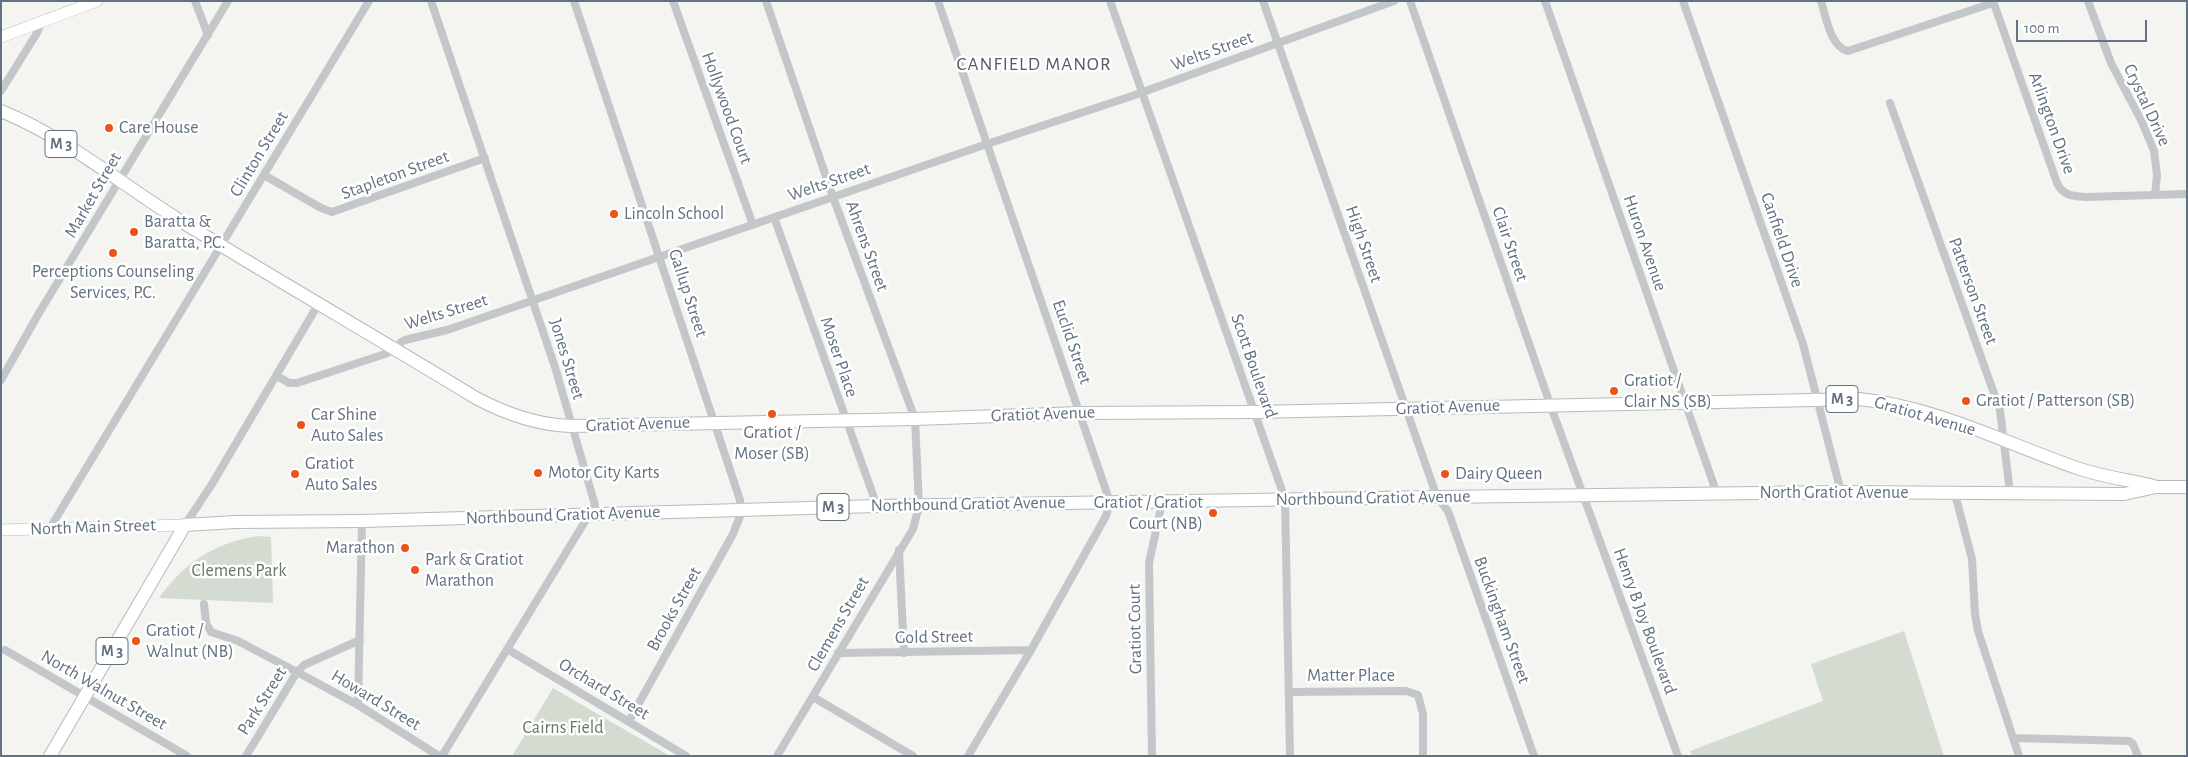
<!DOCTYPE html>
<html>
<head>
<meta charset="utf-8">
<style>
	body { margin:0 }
	#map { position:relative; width:2188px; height:757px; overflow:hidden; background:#f4f4f0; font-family:"Alegreya Sans",sans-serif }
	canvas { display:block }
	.frame { position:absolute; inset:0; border:2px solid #627283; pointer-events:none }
	.scale { position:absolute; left:2016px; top:20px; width:131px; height:22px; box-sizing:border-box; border:2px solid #627283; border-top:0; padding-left:6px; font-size:15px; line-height:18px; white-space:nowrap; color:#627283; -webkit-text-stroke:4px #fff; paint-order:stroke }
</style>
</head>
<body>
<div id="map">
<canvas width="2188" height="757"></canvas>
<div class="frame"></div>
<div class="scale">100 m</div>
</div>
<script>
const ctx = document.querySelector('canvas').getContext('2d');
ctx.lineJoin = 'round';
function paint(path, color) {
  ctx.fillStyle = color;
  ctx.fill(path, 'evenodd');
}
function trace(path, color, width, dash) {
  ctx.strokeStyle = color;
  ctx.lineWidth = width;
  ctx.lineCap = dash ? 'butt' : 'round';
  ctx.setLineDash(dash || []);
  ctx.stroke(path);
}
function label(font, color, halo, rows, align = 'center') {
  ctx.font = font + ' "Alegreya Sans",sans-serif';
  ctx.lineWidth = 5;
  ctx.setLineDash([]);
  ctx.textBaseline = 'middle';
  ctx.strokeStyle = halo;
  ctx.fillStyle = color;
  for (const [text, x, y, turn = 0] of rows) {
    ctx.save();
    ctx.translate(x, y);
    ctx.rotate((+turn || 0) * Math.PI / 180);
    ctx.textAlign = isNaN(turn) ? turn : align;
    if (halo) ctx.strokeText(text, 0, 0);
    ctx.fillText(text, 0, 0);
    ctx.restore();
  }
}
const green = new Path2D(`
	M257 536 271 537 273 603 159 598C184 563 214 543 257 536Z
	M1904 631 1944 756H1692L1690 751 1823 701 1811 664Z
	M553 688 670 756H512Z`);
const street = new Path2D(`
	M195 1 208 35
	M431 1 555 367 595 505 442 756
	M574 1 740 500V516L733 534 629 721
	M673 1 753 225
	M766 1 833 197 915 419 919 506 913 529 777 756
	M938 1 1110 502 1106 516 1031 650 968 756
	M1110 1 1285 499 1290 756
	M1263 1 1437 497 1448 511 1534 756
	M1410 1 1550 404 1678 756
	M1545 1 1717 494
	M1683 1 1803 344 1841 492
	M1821 1C1826 16 1830 47 1848 51L1993 3
	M1993 1 2057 183C2063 196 2073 196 2086 197L2187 194
	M2088 1 2111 63 2142 122 2154 151 2157 175 2155 195
	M1 91 37 33 42 21
	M1890 103 2000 410 2010 493
	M264 175 321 208 332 212 485 158
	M774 217 877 506
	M277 376 289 383H297L385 354 396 349 401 342 405 340 447 330 987 144 1132 96 1394 1
	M1 380 39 313 228 1
	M1955 494 1972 559 1975 614 1978 631 2019 756
	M185 525 212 484 319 303
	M50 528 369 1
	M899 550 904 653
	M204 604 206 623 211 632 238 641 297 672 358 705 439 756
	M507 649 686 756
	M5 650 187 756
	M838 653 1031 650
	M1289 692 1406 691 1418 695 1423 714V756
	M813 697 913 756
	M358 705 362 521
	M2013 738 2129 741 2133 744 2138 756
	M246 756 297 672 304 665 360 640
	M1152 756 1149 563 1162 503`);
const secondary = new Path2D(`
	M1 37 97 1
	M1 530 185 525`);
const primary = new Path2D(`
	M1 111C63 136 120 183 176 218 275 279 376 337 476 398 506 414 536 425 571 426L915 419 1081 413 1254 412 1859 399C1937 407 2007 444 2080 469 2104 477 2129 480 2154 486
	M50 756 185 525 235 522 362 521 877 506 1437 497 1841 492 2124 494 2156 487H2187`);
const markers = [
	[109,128,5,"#ec5318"],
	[614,214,5,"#ec5318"],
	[134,232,5,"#ec5318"],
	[113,253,5,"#ec5318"],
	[1614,391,5,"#ec5318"],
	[1966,401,5,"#ec5318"],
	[772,414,5,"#ec5318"],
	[301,425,5,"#ec5318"],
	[538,473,5,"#ec5318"],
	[295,474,5,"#ec5318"],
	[1445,474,5,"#ec5318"],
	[1213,513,5,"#ec5318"],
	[405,548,5,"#ec5318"],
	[415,570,5,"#ec5318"],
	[136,641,5,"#ec5318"]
];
const shields = [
	[61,144,32],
	[1842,399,32],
	[833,507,32],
	[112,651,32]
];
const shieldNames = [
	["M 3",61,144],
	["M 3",1842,399],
	["M 3",833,507],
	["M 3",112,651]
];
const streetNames = [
	["Welts Street",1212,51,-20],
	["Crystal Drive",2147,105,65],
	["Hollywood Court",727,108,70],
	["Arlington Drive",2052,123,70],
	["Clinton Street",259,154,-59],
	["Stapleton Street",395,175,-20],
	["Welts Street",829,182,-19],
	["Market Street",93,195,-60],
	["Canfield Drive",1782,240,71],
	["Huron Avenue",1645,243,71],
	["High Street",1364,244,71],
	["Clair Street",1510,244,71],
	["Ahrens Street",867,246,70],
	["Patterson Street",1973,291,70],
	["Gallup Street",688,293,72],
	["Welts Street",446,312,-17],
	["Euclid Street",1072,342,71],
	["Moser Place",839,357,71],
	["Jones Street",567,359,73],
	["Scott Boulevard",1254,366,71],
	["Gratiot Avenue",1448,407,-2],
	["Gratiot Avenue",1043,414,-2],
	["Gratiot Avenue",1925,416,16],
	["Gratiot Avenue",638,424,-2],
	["North Gratiot Avenue",1834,493],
	["Northbound Gratiot Avenue",1373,498,-1],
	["Northbound Gratiot Avenue",968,504,-1],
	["Northbound Gratiot Avenue",563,515,-2],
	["North Main Street",93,527,-2],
	["Brooks Street",674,609,-61],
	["Buckingham Street",1502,620,70],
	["Henry B Joy Boulevard",1645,621,70],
	["Clemens Street",838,624,-60],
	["Gratiot Court",1135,629,-91],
	["Gold Street",934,637,-1],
	["Matter Place",1351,676],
	["Orchard Street",604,689,31],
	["North Walnut Street",104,690,30],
	["Howard Street",376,700,31],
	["Park Street",262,701,-58]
];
const poiNames = [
	["Care House",119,128],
	["Lincoln School",624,214],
	["Baratta &",144,222],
	["Baratta, P.C.",144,243],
	["Perceptions Counseling",113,272,"center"],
	["Services, P.C.",113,293,"center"],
	["Gratiot /",1624,381],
	["Clair NS (SB)",1624,402],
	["Gratiot / Patterson (SB)",1976,401],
	["Car Shine",311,415],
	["Auto Sales",311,436],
	["Gratiot /",772,433,"center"],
	["Moser (SB)",772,454,"center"],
	["Gratiot",305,464],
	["Auto Sales",305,485],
	["Motor City Karts",548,473],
	["Dairy Queen",1455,474],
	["Gratiot / Gratiot",1203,503,"right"],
	["Court (NB)",1203,524,"right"],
	["Marathon",395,548,"right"],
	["Park & Gratiot",425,560],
	["Marathon",425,581],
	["Gratiot /",146,631],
	["Walnut (NB)",146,652]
];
const parkNames = [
	["Clemens Park",239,571],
	["Cairns Field",563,728]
];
const neighbourhoodNames = [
	["CANFIELD MANOR",1034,64]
];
paint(green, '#d4dcd1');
trace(secondary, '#b6babf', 12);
trace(primary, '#b6babe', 14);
trace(street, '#c4c7ca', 8);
trace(secondary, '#fff', 11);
trace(primary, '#fff', 12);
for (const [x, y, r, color] of markers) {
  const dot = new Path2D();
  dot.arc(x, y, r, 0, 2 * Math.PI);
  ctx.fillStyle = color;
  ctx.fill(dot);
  trace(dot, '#fff', 2);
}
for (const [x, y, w] of shields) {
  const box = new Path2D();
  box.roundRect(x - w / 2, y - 13.5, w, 27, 4);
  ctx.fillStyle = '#fff';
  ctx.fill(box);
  trace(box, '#627283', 1);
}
label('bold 16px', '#627283', null, shieldNames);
label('18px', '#627283', '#fff', streetNames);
label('18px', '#627283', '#fff', poiNames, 'left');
label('18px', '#657961', '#fff', parkNames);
ctx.letterSpacing = '1px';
label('19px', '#505c67', '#fff', neighbourhoodNames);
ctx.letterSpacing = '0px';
</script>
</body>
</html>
